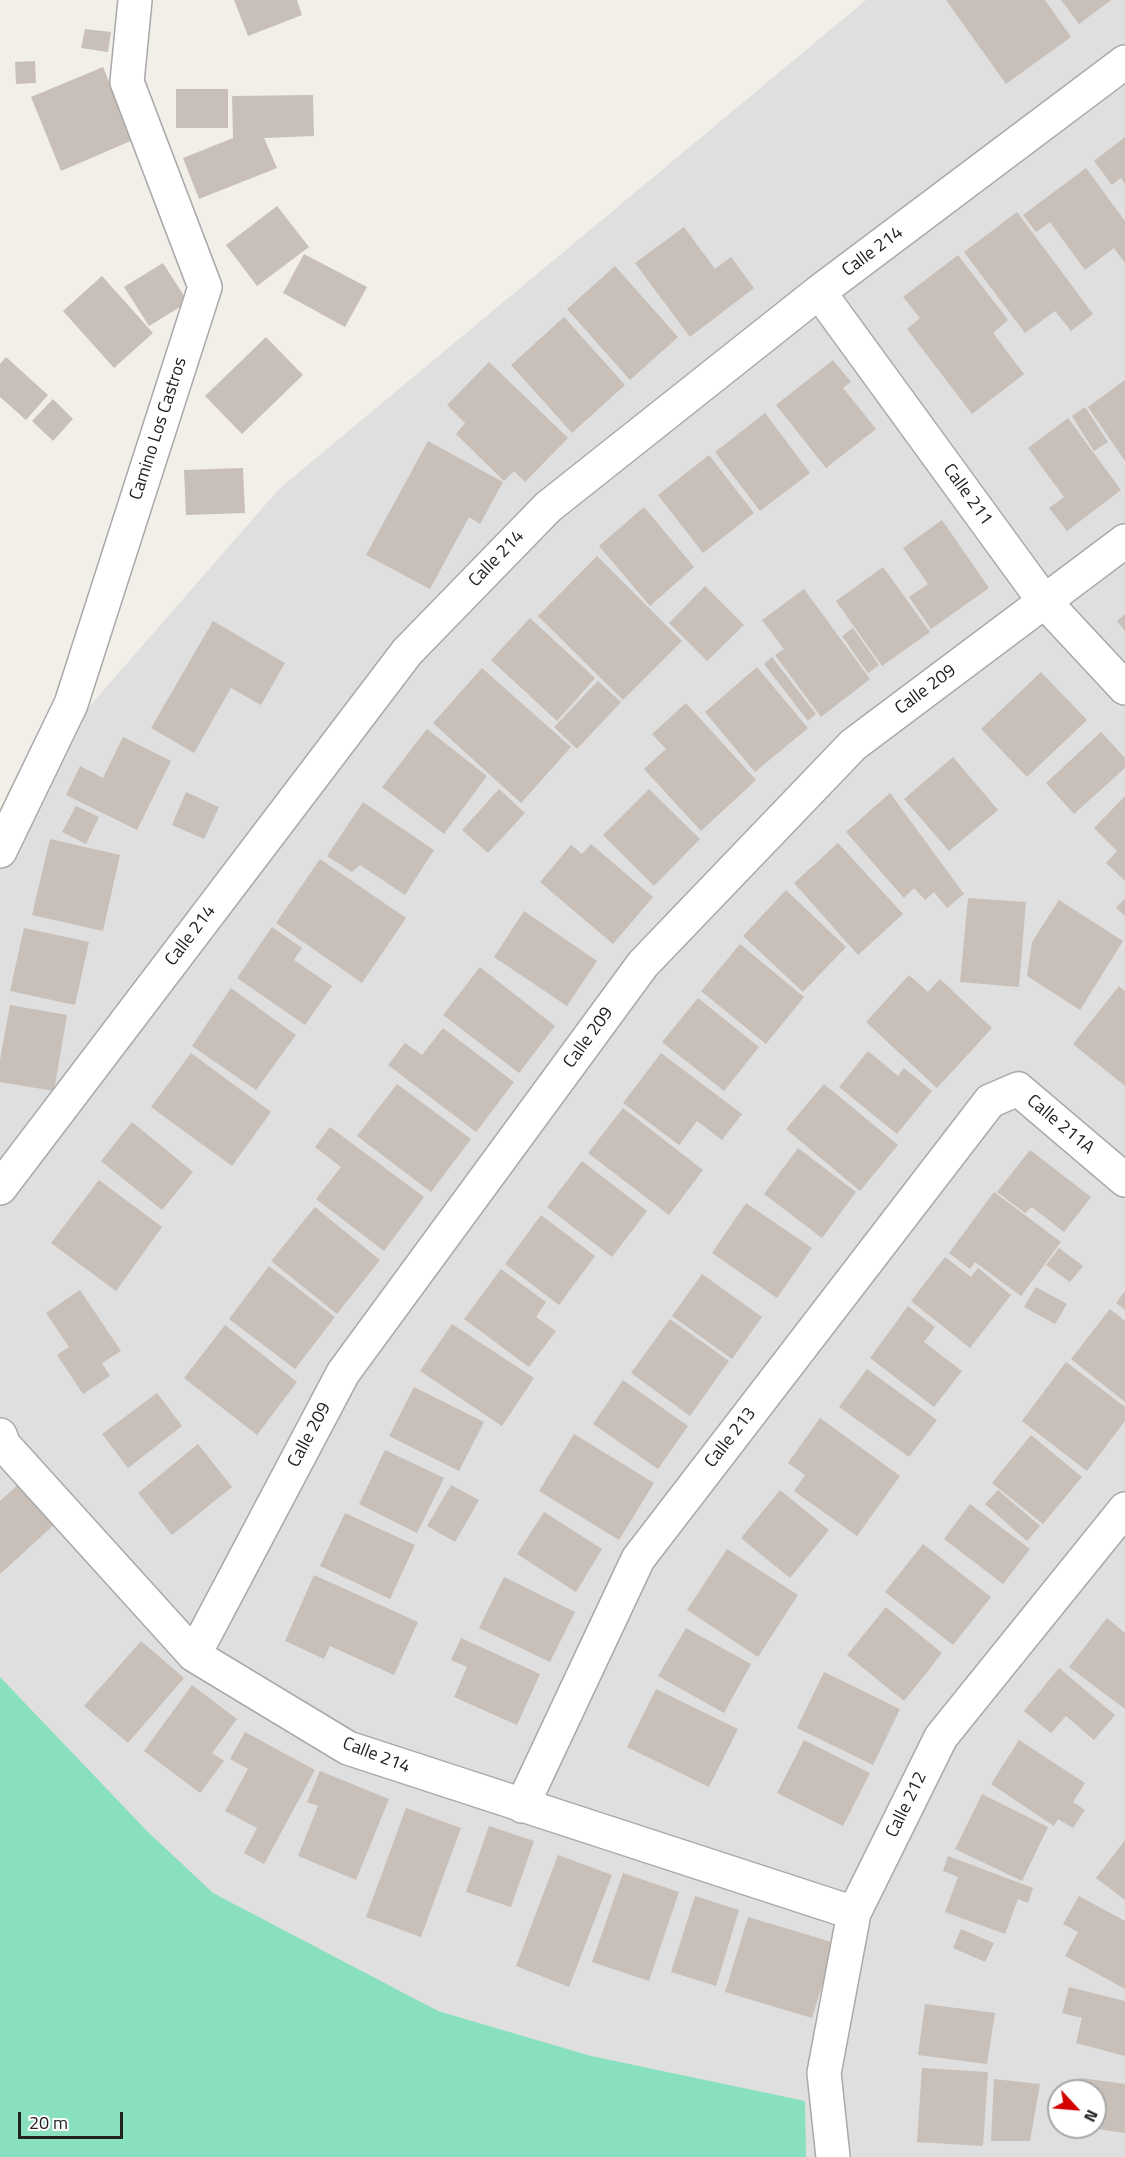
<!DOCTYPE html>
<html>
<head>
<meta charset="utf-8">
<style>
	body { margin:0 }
	#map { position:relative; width:1125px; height:2157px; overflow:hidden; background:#f2efe9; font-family:"Titillium Web",sans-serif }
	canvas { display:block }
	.north { position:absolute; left:1047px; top:2079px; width:60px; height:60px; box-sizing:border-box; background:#fff; border:2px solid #a7a7a7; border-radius:50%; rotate:116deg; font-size:16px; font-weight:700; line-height:24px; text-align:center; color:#222 }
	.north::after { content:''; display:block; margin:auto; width:21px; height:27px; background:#d40000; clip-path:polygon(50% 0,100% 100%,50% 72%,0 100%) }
	.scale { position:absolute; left:18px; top:2112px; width:105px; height:27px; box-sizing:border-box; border:3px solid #222; border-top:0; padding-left:8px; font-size:18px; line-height:21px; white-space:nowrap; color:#222; -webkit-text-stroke:4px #fff; paint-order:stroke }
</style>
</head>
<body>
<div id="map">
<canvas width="1125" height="2157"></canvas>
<div class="north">N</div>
<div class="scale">20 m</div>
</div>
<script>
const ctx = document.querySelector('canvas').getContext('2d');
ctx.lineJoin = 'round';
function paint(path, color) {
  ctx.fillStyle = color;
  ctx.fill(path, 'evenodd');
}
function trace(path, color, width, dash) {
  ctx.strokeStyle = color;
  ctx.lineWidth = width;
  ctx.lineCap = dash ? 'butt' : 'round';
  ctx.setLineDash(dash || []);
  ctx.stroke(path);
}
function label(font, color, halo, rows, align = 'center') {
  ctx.font = font + ' "Titillium Web",sans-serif';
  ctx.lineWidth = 4.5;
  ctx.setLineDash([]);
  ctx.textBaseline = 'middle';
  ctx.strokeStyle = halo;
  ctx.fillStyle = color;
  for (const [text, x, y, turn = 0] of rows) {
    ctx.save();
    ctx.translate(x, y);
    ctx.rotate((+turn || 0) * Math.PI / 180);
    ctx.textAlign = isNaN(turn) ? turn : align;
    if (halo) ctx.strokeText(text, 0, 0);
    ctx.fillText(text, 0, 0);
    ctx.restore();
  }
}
const residential = new Path2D(`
	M866 0H1125V2157H0V809L279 489ZM1059 2091H1095V2127H1059Z`);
const pitch = new Path2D(`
	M0 1677 147 1831 213 1893 438 2011 591 2056 805 2101 806 2157H0Z`);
const building = new Path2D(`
	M234 0H297L302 15 248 36Z
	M946 0H1045L1071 37 1006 84Z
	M1061 0H1111L1079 24Z
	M85 29 111 32 108 52 81 48Z
	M35 61 36 83 16 84 15 62Z
	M103 67 133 140 61 171 31 97Z
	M176 89H228V128H176Z
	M313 95 314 136 264 138 277 168 199 199 183 158 233 138 232 96Z
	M1125 137V184L1121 178 1112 185 1094 161Z
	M1086 168 1125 221V263L1114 248 1085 270 1050 222 1036 232 1023 215Z
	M277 206 309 247 257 286 226 245Z
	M1017 212 1093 314 1071 331 1055 311 1025 333 964 252Z
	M684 227 715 269 731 257 754 288 690 337 635 263Z
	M304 254 367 287 345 327 283 293Z
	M958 255 1008 320 993 333 1024 374 972 414 907 329 920 318 903 297Z
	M163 263 188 302 149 326 124 287Z
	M615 266 678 337 630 380 567 309Z
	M102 276 153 333 114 368 63 311Z
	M564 317 625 385 572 433 511 365Z
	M266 337 303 375 242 434 205 396Z
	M6 357 48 395 26 420 0 397V364Z
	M833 360 851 382 843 388 876 429 826 468 776 405Z
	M489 362 568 438 525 482 514 471 504 481 456 434 465 423 447 405Z
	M1125 380V461L1088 407Z
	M53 399 73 419 53 441 32 421Z
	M1085 407 1108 442 1094 451 1072 416Z
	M765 413 810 473 760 511 715 452Z
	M1068 418 1121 490 1067 531 1049 508 1064 497 1028 448Z
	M428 441 503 482 480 524 469 517 430 589 366 555Z
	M709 455 754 513 703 553 658 495Z
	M243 468 245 513 186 515 184 470Z
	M644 507 694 567 650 606 599 546Z
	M942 520 989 588 931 629 909 597 928 584 903 548Z
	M597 556 682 641 623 700 538 616Z
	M883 567 930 632 882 666 836 601Z
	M705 586 744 625 707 661 669 623Z
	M804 589 870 679 821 717 775 655 784 649 762 620Z
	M1125 614V631L1117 621Z
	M530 618 595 678 557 721 491 660Z
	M213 621 285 663 261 705 231 688 194 753 151 728Z
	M853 628 879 665 868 673 842 636Z
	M772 657 816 714 808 721 764 664Z
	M757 667 808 728 755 772 705 712Z
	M482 668 571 747 521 803 433 723Z
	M1041 672 1087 720 1027 777 981 729Z
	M598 681 621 702 577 749 554 727Z
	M686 703 756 780 701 831 644 769 666 749 652 734Z
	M427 729 487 776 444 834 382 787Z
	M1101 732 1125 758V768L1074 814 1046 783Z
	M123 737 171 761 137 830 66 795 80 766 103 778Z
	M953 757 998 810 949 851 904 799Z
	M499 789 525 813 488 853 462 830Z
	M649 789 700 839 654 886 603 835Z
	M186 792 219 807 204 839 172 825Z
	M890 793 964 894 947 908 934 892 925 900 914 888 904 898 846 832Z
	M1125 796V881L1106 863 1117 851 1094 828Z
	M363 802 434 850 405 895 360 865 352 872 327 856Z
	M76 806 99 817 86 844 62 832Z
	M50 839 120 855 103 931 32 915Z
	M838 843 903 914 858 955 794 883Z
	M591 844 653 897 613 944 540 882 571 845 582 854Z
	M320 859 406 918 362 983 276 923Z
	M786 890 846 947 803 992 743 936Z
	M968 898 1026 902 1019 987 960 982Z
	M1125 898V916L1116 908Z
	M1059 900 1123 941 1080 1010 1027 976 1032 942Z
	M524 911 597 961 567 1006 494 957Z
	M272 927 302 948 294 960 332 986 305 1025 237 978Z
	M24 928 89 942 75 1005 10 991Z
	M740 944 804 997 766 1044 701 991Z
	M480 967 555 1026 519 1073 443 1015Z
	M909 975 928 992 940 979 992 1028 937 1088 866 1022Z
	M1119 986 1125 991V1086L1073 1044Z
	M231 988 296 1035 256 1090 192 1046Z
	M698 998 759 1047 724 1091 662 1042Z
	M10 1005 67 1015 54 1091 0 1082V1060Z
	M443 1028 514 1082 476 1132 388 1065 405 1043 422 1055Z
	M868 1051 898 1076 904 1068 932 1091 897 1134 839 1087Z
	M191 1053 271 1112 232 1166 151 1107Z
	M661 1053 742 1114 722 1140 697 1121 679 1145 623 1103Z
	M397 1084 471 1139 431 1192 357 1136Z
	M824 1084 898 1145 860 1191 786 1129Z
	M623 1108 703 1170 669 1215 588 1153Z
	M132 1122 193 1172 162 1210 101 1161Z
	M330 1127 424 1197 384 1251 316 1199 341 1167 315 1147Z
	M798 1148 856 1192 822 1238 764 1194Z
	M1030 1150 1091 1197 1064 1232 1032 1207 1025 1213 997 1192Z
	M582 1161 647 1211 612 1257 547 1207Z
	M99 1180 162 1227 116 1291 51 1243Z
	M994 1192 1061 1242 1021 1296 975 1262 970 1269 949 1253Z
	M746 1203 812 1248 777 1298 712 1253Z
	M315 1207 380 1260 337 1314 271 1261Z
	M541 1215 595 1256 559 1305 505 1264Z
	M1059 1248 1083 1266 1070 1282 1046 1265Z
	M945 1257 971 1277 978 1268 1011 1295 970 1348 911 1301Z
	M269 1266 335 1317 295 1369 229 1319Z
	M501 1269 546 1302 536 1317 556 1331 529 1367 464 1319Z
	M702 1274 762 1317 732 1359 672 1316Z
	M1036 1287 1067 1304 1055 1324 1024 1307Z
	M80 1290 121 1351 102 1363 110 1376 83 1394 57 1355 69 1347 46 1313Z
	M1125 1291V1310L1116 1303Z
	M908 1306 935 1327 924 1342 962 1371 934 1407 870 1358Z
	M1110 1309 1125 1321V1402L1071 1359Z
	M670 1319 729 1361 690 1416 631 1373Z
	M452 1324 534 1378 502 1426 420 1371Z
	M225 1325 297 1382 257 1435 184 1378Z
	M1066 1362 1125 1407V1421L1087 1471 1022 1421Z
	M867 1369 937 1420 909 1457 839 1407Z
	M623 1380 688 1426 658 1469 593 1424Z
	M414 1387 484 1422 459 1471 389 1436Z
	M157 1393 182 1426 128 1468 102 1434Z
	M820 1418 900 1476 857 1536 794 1491 805 1475 788 1463Z
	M574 1434 654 1483 619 1540 539 1491Z
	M1031 1435 1082 1477 1043 1524 992 1483Z
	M198 1444 232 1487 172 1535 138 1493Z
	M385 1450 444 1478 417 1533 359 1504Z
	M19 1484 55 1524 0 1574V1501Z
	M451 1485 479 1500 455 1542 427 1526Z
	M780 1490 829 1530 790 1578 741 1538Z
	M998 1490 1040 1526 1027 1541 985 1504Z
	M970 1504 1030 1549 1003 1584 944 1539Z
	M544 1512 602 1549 576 1592 517 1554Z
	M345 1513 415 1545 390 1599 320 1566Z
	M923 1544 991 1597 953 1645 885 1592Z
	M727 1549 798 1595 758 1657 687 1610Z
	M314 1575 418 1622 394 1675 330 1646 324 1659 285 1641Z
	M504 1577 575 1612 550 1662 479 1628Z
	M886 1607 942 1653 904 1701 847 1655Z
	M1107 1618 1125 1633V1709L1069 1667Z
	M686 1628 751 1664 724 1713 658 1676Z
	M461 1638 540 1674 517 1725 454 1697 467 1667 451 1660Z
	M141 1641 184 1678 128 1743 84 1706Z
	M1059 1668 1115 1715 1094 1740 1066 1716 1051 1733 1024 1711Z
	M824 1672 900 1709 873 1765 797 1728Z
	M192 1685 237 1719 212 1753 224 1761 200 1793 144 1751Z
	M656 1689 738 1729 709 1787 627 1747Z
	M245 1732 315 1770 264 1864 244 1853 257 1828 225 1811 248 1769 230 1759Z
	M804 1740 870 1773 843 1826 777 1793Z
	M1019 1740 1085 1783 1073 1802 1085 1810 1073 1828 1058 1819 1054 1826 991 1784Z
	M320 1771 389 1799 356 1880 298 1856 318 1806 307 1802Z
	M982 1794 1048 1827 1022 1881 955 1849Z
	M406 1808 461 1828 421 1937 366 1917Z
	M489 1826 534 1841 511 1907 466 1892Z
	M1125 1840V1900L1096 1878Z
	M558 1855 612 1875 569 1987 516 1966Z
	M948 1856 1033 1888 1028 1903 1018 1899 1005 1934 945 1912 958 1877 943 1871Z
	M623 1873 679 1892 649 1981 592 1962Z
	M695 1896 739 1910 716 1986 671 1972Z
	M1079 1896 1125 1921V1989L1065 1956 1078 1932 1063 1924Z
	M748 1917 835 1943 812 2018 725 1992Z
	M961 1929 994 1943 985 1962 953 1948Z
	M1069 1987 1125 2001V2056L1076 2043 1082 2018 1062 2013Z
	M925 2004 995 2013 987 2064 918 2055Z
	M922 2068 988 2072 983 2146 917 2142Z
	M1081 2078 1125 2084V2133L1090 2128 1095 2127V2091H1079Z
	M994 2079 1040 2084 1030 2141H991Z`);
const minor = new Path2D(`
	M819 292 1044 601 1125 688
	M0 851 71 704 205 287 127 82 135 0
	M0 1188 407 652 548 507 819 292 1125 62
	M0 1435 4 1445 194 1655 348 1748 854 1913
	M194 1655 343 1373 643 964 853 745 1125 541
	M522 1806 638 1559 990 1101 1018 1089 1125 1180
	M833 2157 824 2073 854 1913 941 1737 1125 1509`);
const streetNames = [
	["Calle 214",873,252,-37],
	["Camino Los Castros",159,429,-72],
	["Calle 211",967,495,54],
	["Calle 214",497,559,-46],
	["Calle 209",926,690,-37],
	["Calle 214",191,936,-53],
	["Calle 209",589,1038,-54],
	["Calle 211A",1060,1125,40],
	["Calle 209",310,1435,-62],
	["Calle 213",731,1438,-52],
	["Calle 214",376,1756,21],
	["Calle 212",907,1805,-64]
];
paint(residential, '#e0dfdf');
paint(pitch, '#88e0be');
paint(building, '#c7bfb8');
trace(minor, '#a9a9a9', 36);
trace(minor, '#fff', 33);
label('18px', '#222', '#fff', streetNames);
</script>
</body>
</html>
